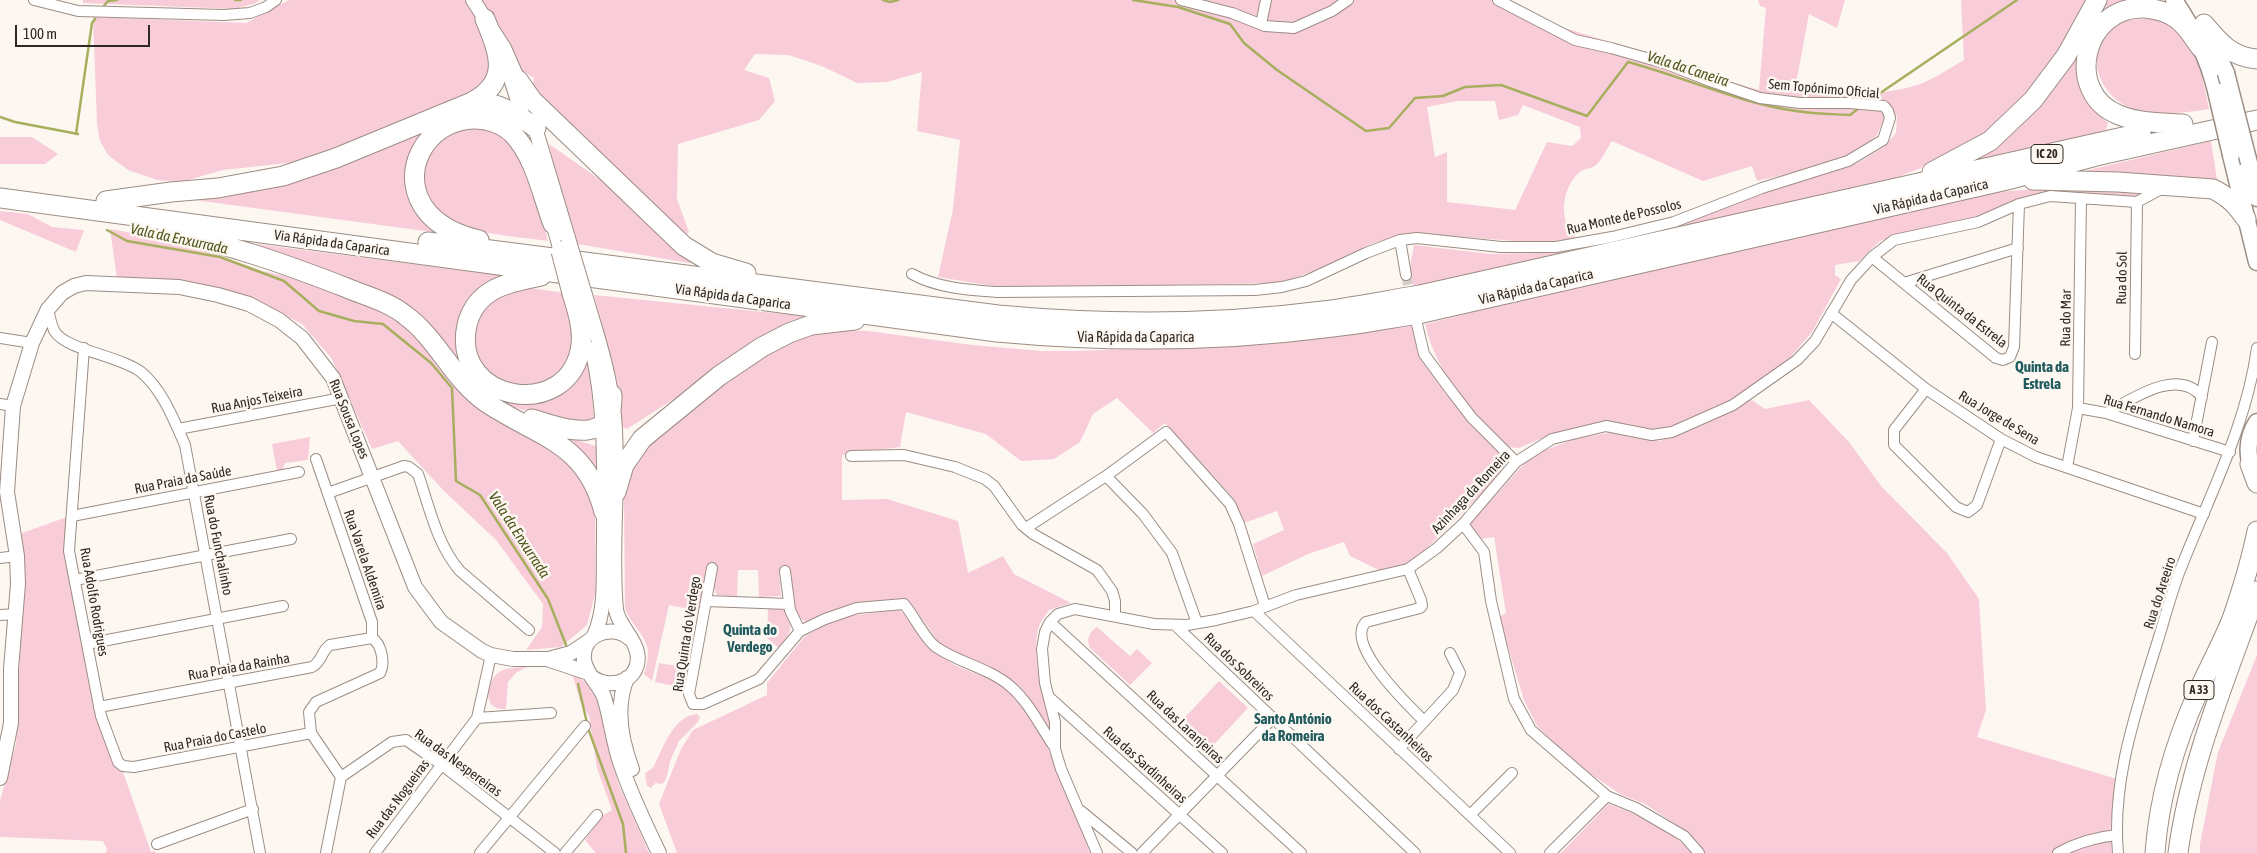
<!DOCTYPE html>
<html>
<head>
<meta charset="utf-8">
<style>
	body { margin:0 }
	#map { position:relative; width:2257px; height:853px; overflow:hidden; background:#fdf7f2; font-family:"Asap Condensed",sans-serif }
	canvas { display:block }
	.scale { position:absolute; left:15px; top:25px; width:135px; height:22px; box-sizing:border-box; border:2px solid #2f2925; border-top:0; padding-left:6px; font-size:15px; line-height:18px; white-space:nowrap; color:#2f2925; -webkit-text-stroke:4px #fdf7f2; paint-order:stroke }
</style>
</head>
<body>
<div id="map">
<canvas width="2257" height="853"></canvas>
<div class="scale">100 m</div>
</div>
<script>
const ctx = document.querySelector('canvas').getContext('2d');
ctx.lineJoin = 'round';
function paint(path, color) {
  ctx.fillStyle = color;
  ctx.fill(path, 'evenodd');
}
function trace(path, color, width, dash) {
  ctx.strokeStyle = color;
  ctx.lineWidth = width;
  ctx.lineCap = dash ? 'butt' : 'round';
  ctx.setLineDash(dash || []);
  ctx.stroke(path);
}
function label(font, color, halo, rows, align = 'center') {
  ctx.font = font + ' "Asap Condensed",sans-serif';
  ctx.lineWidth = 5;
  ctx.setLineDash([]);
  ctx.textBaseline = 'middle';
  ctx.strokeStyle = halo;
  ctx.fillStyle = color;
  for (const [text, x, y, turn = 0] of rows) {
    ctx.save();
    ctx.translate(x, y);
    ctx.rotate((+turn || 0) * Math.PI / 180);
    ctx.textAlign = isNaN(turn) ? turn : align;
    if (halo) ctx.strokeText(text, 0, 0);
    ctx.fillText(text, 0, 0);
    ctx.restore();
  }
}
const green = new Path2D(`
	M83 0H260L256 3 235 9 83 3Z
	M289 0H1502C1543 25 1590 35 1635 49 1677 62 1717 79 1759 90L1766 8 1760 6 1758 0H1845L1837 28 1809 14 1795 89C1828 96 1892 96 1923 83 1937 77 1950 68 1964 60L1961 0H2088L2045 79 2009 115 1973 143 1933 163 1898 177 1678 229 1413 287 1410 267 1414 245 1490 254 1540 253 1607 240 1715 212 1780 187 1858 163 1884 147 1896 133 1897 115 1884 118 1877 135 1857 152 1805 170 1757 181 1752 166 1703 181 1612 141C1607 148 1603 159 1597 164 1593 169 1584 168 1580 172 1561 187 1558 222 1576 238L1542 243 1410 233 1373 243 1317 270 1280 283 1004 288 938 277 953 209 960 140 917 131 922 72 887 82 857 83 824 67 789 55 755 54 744 70 769 78 775 101 759 120 678 144 677 199 689 232 681 239 532 89 534 78 520 70 513 51 492 58C491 76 479 86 466 97L315 160 223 170 181 182 157 180 128 170 108 155 100 141 97 124 93 17 246 23ZM1458 101H1495L1499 120 1518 115 1523 105 1580 127 1581 138 1572 146 1547 142 1515 210 1447 202V152L1435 157 1427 107Z
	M2102 0H2134L2107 10 2083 90 2089 105 2108 123 2105 132 1952 169 1984 150Z
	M2156 18 2179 28 2197 53 2209 109C2184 113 2154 117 2130 108 2104 97 2087 65 2103 39 2105 35 2108 30 2112 27 2124 18 2142 19 2156 18Z
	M463 114 410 172 447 234 187 199Z
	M470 127C480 128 491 128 500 134 523 148 543 215 548 241 520 237 471 234 447 220 443 217 440 212 436 208 413 182 421 148 451 132 456 129 464 128 470 127Z
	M0 137H32L58 154 45 164H0Z
	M2211 141 2218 186 2076 173Z
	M549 144 615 190 701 265 578 244 561 196Z
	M2048 188 2148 191 2133 198 2090 193 2037 194 1974 220 1909 232 1880 241 1859 261 1835 265V275L1841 279 1812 332 1783 366 1727 403 1669 429 1648 431 1616 423 1592 424 1554 433 1519 448 1507 447C1471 411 1437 376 1425 324L1574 287 1997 192Z
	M0 211 28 214 52 227 84 230 76 252 0 220Z
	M110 229 172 240 263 271 319 284 387 312 587 475 595 514 596 590 587 625 561 647 526 650 542 627 543 604 496 540 444 491 398 441 372 449 332 359 302 324 245 295 176 282 117 278Z
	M233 241 506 276 477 294 475 378 537 400 584 356 590 367 594 420 585 426 508 406 489 397 434 334Z
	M522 287 566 293C570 309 575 326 573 342 564 404 481 400 473 339 472 328 481 312 484 302Z
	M594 295 813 317 710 376 627 429 621 426C616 380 607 339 594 295Z
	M1411 324 1418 354 1445 393 1494 446 1503 460 1498 477 1425 550 1404 565 1383 572 1350 556 1344 542 1308 554 1262 576 1253 544 1284 530 1277 511 1244 523 1234 499 1165 423 1153 433 1117 398 1093 414 1080 442 1054 459 1021 461 986 434 906 412 900 447 842 455V500L887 499 958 521 968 573 1003 556 1014 574 1071 603 1049 610C1046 615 1041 621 1039 626 1030 655 1044 698 1051 726L1045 728 1033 704 1014 682 941 645 917 612 897 599 868 604 808 622C790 620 791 585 789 571H779L781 596 759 597 758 570H738L737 597 717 595 714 588 717 569 707 568 699 611 669 605 652 681 644 674C656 639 639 638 625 609L624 498 628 473 655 434 763 354 799 337 832 330 868 331 972 345 1041 351H1076C1188 347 1301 346 1411 324Z
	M1752 400 1765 409 1809 400 1849 442 1881 486 1947 553 1979 599 1986 710 1977 737 2117 779 2110 832 2054 853H1705L1683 829 1645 804 1622 795 1577 765 1537 726 1524 700 1499 617 1506 613 1494 537 1480 539 1470 524 1532 455 1577 438 1614 432 1660 441Z
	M547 431 599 447V475Z
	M310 437 308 460 285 463 283 469 277 471 272 444Z
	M67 517 64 552 96 717 111 760 116 767 123 772 151 852 155 851 156 853H106L107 849 103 841 0 837V801L16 744 23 583 22 533Z
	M768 607 784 609C796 623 790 636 779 648L767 638Z
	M899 610C919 624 924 644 945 659 963 672 988 675 1007 688 1039 712 1076 813 1090 853H677L659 804 681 749 693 730 767 695V683L805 636 840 617Z
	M1097 627 1130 656 1137 649 1152 663 1130 685 1090 648C1086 639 1089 632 1097 627Z
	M2257 655V853H2200V844L2218 752Z
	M659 663 689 668 685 688 655 682Z
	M527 667 517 672 508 682 506 709C481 711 486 682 499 672 507 667 518 668 527 667Z
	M572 673 587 683 597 700 618 783 649 853H596L585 840 602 816 612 810 597 768 589 716 580 701Z
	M1219 681 1248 708 1205 754 1176 727Z
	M697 714 700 717 698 722 678 742C677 749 674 750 672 757 667 766 670 777 662 784L655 783 651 788 647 786 645 774C648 770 652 770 654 766 663 748 673 716 697 714Z
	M1608 804C1639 815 1669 828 1692 853H1561Z
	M2111 837 2112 853H2068Z`);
const stream = new Path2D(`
	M235 0H241
	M883 0 890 2 898 0
	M1133 0 1178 7 1230 24 1244 43 1277 70 1366 131 1389 128 1415 98 1443 96 1465 87 1501 85 1587 116 1628 62C1684 77 1739 103 1796 111 1814 114 1832 114 1850 115L1859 108
	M103 7 108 1 117 0
	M1867 102 2017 0
	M0 117 15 122 78 134
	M76 134 92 23 95 19
	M107 230 127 241 220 257 284 281 319 311 354 321 383 324 431 363 452 388 456 481 480 495 548 599 566 645
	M578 684 587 723
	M588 728 623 824 626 853`);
const streetTunnel = new Path2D(`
	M1406 275 1411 299`);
const street = new Path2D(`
	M34 0 78 11 224 15 250 13 266 7 276 0
	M1181 0 1232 13 1265 26 1294 28 1332 11 1348 0
	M1261 24 1266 0
	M1872 257 1996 358 2003 360 2010 357 2014 347 2019 204
	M912 274C937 288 969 290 997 292L1255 290 1282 287 1306 281 1366 253 1400 240
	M1406 275 1400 240 1417 238 1501 247H1556L1612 237 1674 222 1762 188 1848 161 1883 140 1890 118 1888 111 1884 106 1850 103H1800L1760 98 1710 81 1664 63 1611 48 1575 40 1498 0
	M1904 283 2018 248
	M48 309C50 317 51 325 55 332 67 350 120 356 141 372 162 389 174 420 185 445L260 853
	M1831 313 1926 389 2001 439 2036 457 2204 514
	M1417 324 1424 354 1449 388 1472 418 1516 462
	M0 338 32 343
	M84 348 69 551 101 716 118 762 123 766 134 767 311 733
	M2135 354 2137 202
	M1926 389 1894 430V445L1956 507 1968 512 1977 505 2001 439
	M0 404 13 406
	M2078 408 2106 413 2230 452
	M2106 413C2131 400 2178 366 2202 397
	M178 429 342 398
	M2193 441 2212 342
	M851 456 904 455 955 467 985 479 994 486 1022 525 1033 534 1097 570 1112 591 1115 601V616
	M316 459 372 622V638
	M2067 467 2078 408 2081 198
	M1106 476 1143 514 1172 553 1197 623
	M328 493 404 466 409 467 418 474C429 506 437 545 460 571L529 630
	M72 516 299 472
	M1463 524 1484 552 1491 601 1514 699 1531 730 1607 796 1636 808 1684 836 1699 853
	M1026 528 1106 476 1166 432 1230 504 1239 524 1265 606
	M0 558 17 556
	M712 568 689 694 693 704H703L759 679 800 631 825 619 857 608 904 604C914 616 925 639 936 647 959 663 989 668 1010 686 1030 703 1041 728 1055 748
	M1408 569 1421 600 1422 606 1420 608 1366 622C1344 644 1408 705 1424 721
	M785 571 790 610 800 631
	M75 580 291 539
	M706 601 789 604
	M1254 611 1510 853
	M0 615 17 614
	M1050 622 1301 853
	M1175 625 1415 853
	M87 644 283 606
	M1050 698 1222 853
	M99 707 312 667C322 662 321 651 330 645L372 638
	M477 718 551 713
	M1399 749 1453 690 1460 673 1450 653
	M341 777 392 742 406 740 442 765 555 853
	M1081 811 1132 853
	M1470 815 1512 773
	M157 844 253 809
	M326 853 341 777 311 733 309 712 316 702 380 673C385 664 382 644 372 638
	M375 853 477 718 491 655
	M480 853 585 726
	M565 853 597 815
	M1097 853 1061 769 1055 749V722L1045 683 1042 649 1045 632 1050 622 1058 614 1075 609 1154 624 1187 625 1216 620 1254 611 1296 595 1408 569 1437 548 1463 524 1516 462 1552 439 1606 426 1652 435 1672 432 1733 405 1797 360 1815 341 1851 280 1872 257 1894 240 1978 222 2019 204 2050 196 2137 202 2163 188
	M1142 853 1273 718
	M1550 853 1607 796
	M2058 853C2076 843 2096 837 2117 835
	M2118 853C2112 784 2133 721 2153 656 2162 629 2169 600 2179 573 2208 498 2246 428 2257 348`);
const secondary = new Path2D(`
	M473 0 504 48 522 89
	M511 79 525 123
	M533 121 568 238
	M551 216 561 251
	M585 295C597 335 610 374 614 416 620 481 610 547 616 610 619 626 634 637 637 652 643 679 612 692 592 677
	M592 349C607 412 604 478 604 542 603 574 607 607 594 636
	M629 638C611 623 581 635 584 660 586 674 599 684 604 697 611 719 613 743 621 765 631 795 645 824 659 853
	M548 659 571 653 590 640
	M627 678C615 707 621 740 632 769
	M0 778 11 723V669L18 584 17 556 7 492 13 406 32 343 48 309 62 293 74 286 86 283 179 287 218 295 249 304 279 320 302 338 333 378 415 587 441 622 482 651 491 655 513 659H547L589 673`);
const primary = new Path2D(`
	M2174 0C2193 29 2208 57 2216 91
	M2208 33 2226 73
	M2231 155 2257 262
	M2249 163 2257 198
	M2256 474C2245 459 2247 437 2257 422`);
const highway = new Path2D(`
	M2204 24C2219 42 2231 57 2257 59
	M518 80 532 100 684 246 712 263 746 273
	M472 102C498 101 515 113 536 128
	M2183 124C2162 123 2139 123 2119 115 2063 93 2083 5 2145 8 2156 9 2168 12 2177 19 2187 26 2194 39 2201 48
	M1932 172 1990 141 2033 100 2066 56 2097 0
	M2033 180 2118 182 2213 189C2229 197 2237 206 2246 219
	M0 198 997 332C1106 342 1215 342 1324 328 1355 325 1386 319 1418 314L2007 180 2096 156 2257 120
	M106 201 171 192 218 188 283 176 336 158 472 102C512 81 498 51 485 19
	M167 232C229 244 288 265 347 288 366 296 389 302 405 315 438 339 453 380 487 403 540 438 586 442 604 512
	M479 240C461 236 442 228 429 214 395 176 425 119 475 119 488 119 503 124 513 134 535 157 542 195 553 224
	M428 242 998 315C1107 325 1215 325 1323 311 1355 307 1388 300 1420 295L2141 133
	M541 276C509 282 476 288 467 325 450 403 571 423 581 345 583 327 577 310 572 293
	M532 419C563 429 614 447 612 395
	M2250 464 2257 483
	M616 492 624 465 642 439 719 376 762 347 789 333 811 325 855 320
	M2155 853C2159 797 2175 743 2198 692 2209 667 2222 644 2232 619 2242 590 2251 561 2257 531
	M2178 853C2190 762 2227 676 2257 591`);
const secondaryBridge = new Path2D(`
	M568 238 585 295`);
const primaryBridge = new Path2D(`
	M2226 73 2249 163
	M2216 91 2231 155`);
const highwayBridge = new Path2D(`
	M561 251 572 293`);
const shields = [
	[2047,154,32],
	[2199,690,30]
];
const shieldNames = [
	["IC 20",2047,154],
	["A 33",2199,690]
];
const streetNames = [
	["Sem Topónimo Oficial",1824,89,5],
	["Via Rápida da Caparica",1931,197,-13],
	["Rua Monte de Possolos",1624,217,-13],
	["Via Rápida da Caparica",332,243,8],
	["Rua do Sol",2122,278,-89],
	["Via Rápida da Caparica",1536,287,-13],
	["Via Rápida da Caparica",733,297,8],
	["Rua Quinta da Estrela",1962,311,38],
	["Rua do Mar",2066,318,-89],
	["Via Rápida da Caparica",1136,338],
	["Rua Anjos Teixeira",257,400,-11],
	["Rua Fernando Namora",2159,416,17],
	["Rua Jorge de Sena",1999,418,31],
	["Rua Sousa Lopes",349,419,68],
	["Rua Praia da Saúde",183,480,-11],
	["Azinhaga da Romeira",1471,492,-47],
	["Rua do Funchalinho",218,545,79],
	["Rua Varela Aldemira",365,560,71],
	["Rua do Areeiro",2160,593,-72],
	["Rua Adolfo Rodrigues",94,602,80],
	["Rua Quinta do Verdego",687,634,-81],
	["Rua Praia da Rainha",239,667,-10],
	["Rua dos Sobreiros",1239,667,44],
	["Rua dos Castanheiros",1391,722,43],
	["Rua das Laranjeiras",1185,727,43],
	["Rua Praia do Castelo",215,738,-11],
	["Rua das Nespereiras",458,763,36],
	["Rua das Sardinheiras",1145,765,42],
	["Rua das Nogueiras",398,799,-53]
];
const waterNames = [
	["Vala da Caneira",1688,69,18],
	["Vala da Enxurrada",179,239,12],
	["Vala da Enxurrada",519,535,57]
];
const neighbourhoodNames = [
	["Quinta da",2042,367],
	["Estrela",2042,384],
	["Quinta do",750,630],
	["Verdego",750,647],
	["Santo António",1293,719],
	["da Romeira",1293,736]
];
paint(green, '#f9ccda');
trace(stream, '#a7af5e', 2.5);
trace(streetTunnel, '#d4cec9', 10, [10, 5]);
trace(street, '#9c8d83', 12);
trace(secondary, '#9c8d83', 16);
trace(primary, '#9c8d83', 19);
trace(highway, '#9c8d83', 21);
trace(street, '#fff', 10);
trace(secondary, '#fff', 14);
trace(primary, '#fff', 16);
trace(highway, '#fff', 19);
trace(secondaryBridge, '#9c8d83', 16, []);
trace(primaryBridge, '#9c8d83', 19, []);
trace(highwayBridge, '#9c8d83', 21, []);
trace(secondaryBridge, '#fff', 14);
trace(primaryBridge, '#fff', 16);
trace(highwayBridge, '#fff', 19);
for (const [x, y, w] of shields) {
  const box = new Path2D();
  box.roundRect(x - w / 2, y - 9.5, w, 19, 4);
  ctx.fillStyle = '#fdf7f2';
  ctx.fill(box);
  trace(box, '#2f2925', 1);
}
label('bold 12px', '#2f2925', null, shieldNames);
label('14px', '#2f2925', '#fdf7f2', streetNames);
label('italic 15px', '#505519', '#fdf7f2', waterNames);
label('bold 15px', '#205b5e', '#fdf7f2', neighbourhoodNames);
</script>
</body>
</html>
